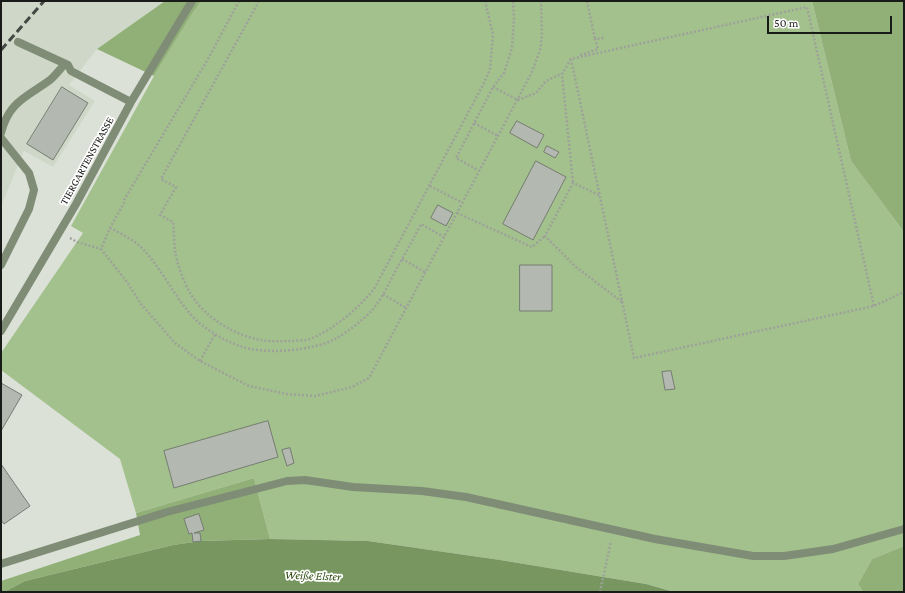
<!DOCTYPE html>
<html>
<head>
<meta charset="utf-8">
<style>
	body { margin:0 }
	#map { position:relative; width:905px; height:593px; overflow:hidden; background:#dce1d8; font-family:"Crimson Pro",serif }
	canvas { display:block }
	.frame { position:absolute; inset:0; border:2px solid #191b18; pointer-events:none }
	.scale { position:absolute; left:767px; top:16px; width:125px; height:18px; box-sizing:border-box; border:2px solid #191b18; border-top:0; padding-left:5px; font-size:12px; line-height:14px; white-space:nowrap; color:#191b18; -webkit-text-stroke:3px #fff; paint-order:stroke }
</style>
</head>
<body>
<div id="map">
<canvas width="905" height="593"></canvas>
<div class="frame"></div>
<div class="scale">50 m</div>
</div>
<script>
const ctx = document.querySelector('canvas').getContext('2d');
ctx.lineJoin = 'round';
function paint(path, color) {
  ctx.fillStyle = color;
  ctx.fill(path, 'evenodd');
}
function trace(path, color, width, dash) {
  ctx.strokeStyle = color;
  ctx.lineWidth = width;
  ctx.lineCap = dash ? 'butt' : 'round';
  ctx.setLineDash(dash || []);
  ctx.stroke(path);
}
function label(font, color, halo, rows, align = 'center') {
  ctx.font = font + ' "Crimson Pro",serif';
  ctx.lineWidth = 3.5;
  ctx.setLineDash([]);
  ctx.textBaseline = 'middle';
  ctx.strokeStyle = halo;
  ctx.fillStyle = color;
  for (const [text, x, y, turn = 0] of rows) {
    ctx.save();
    ctx.translate(x, y);
    ctx.rotate((+turn || 0) * Math.PI / 180);
    ctx.textAlign = isNaN(turn) ? turn : align;
    if (halo) ctx.strokeText(text, 0, 0);
    ctx.fillText(text, 0, 0);
    ctx.restore();
  }
}
const built = new Path2D(`
	M1 1H165L97 49 69 85 95 101 53 167 24 151 1 206Z`);
const green = new Path2D(`
	M201 1H812L851 161 904 232V546L872 559 858 584 863 592H674L646 584 500 560 368 541 270 539 254 478 136 513 120 459 1 370V353L83 233 71 226 154 76 192 14Z`);
const forest = new Path2D(`
	M165 1H201L192 14 154 76 97 49Z
	M812 1H904V232L851 161Z
	M254 478 270 539 201 541 173 545 25 581 4 592H1V581L140 535 136 513Z
	M904 546V592H863L858 584 872 559Z`);
const water = new Path2D(`
	M270 539 368 541 500 560 646 584 674 592H4L25 581 173 545 201 541Z`);
const building = new Path2D(`
	M62 87 88 103 53 160 27 144Z
	M517 121 544 135 537 148 510 133Z
	M547 146 559 152 555 158 544 152Z
	M536 161 566 177 533 240 503 224Z
	M438 205 453 213 446 226 431 218Z
	M520 265H552V311H520Z
	M671 371 675 389 665 390 662 372Z
	M1 383 22 395 1 431Z
	M268 421 278 457 174 488 164 451Z
	M290 448 294 463 287 466 282 450Z
	M1 464 30 506 4 524 1 520Z
	M199 514 204 530 194 533H200L201 541 193 542 192 533 189 534 184 519Z`);
const path = new Path2D(`
	M239 1 208 59 124 200V203L110 228 101 249 127 282 141 304 175 343 200 361 249 386 287 394 315 396 352 387 369 378 532 72 540 50 542 35 541 1
	M259 1 161 179 176 187 160 215 173 222C174 231 174 241 175 250 176 262 184 282 190 293 205 318 234 335 261 340 271 342 282 341 292 341 297 340 304 341 310 339 333 330 359 308 374 289L484 83 490 69 493 34 485 1
	M587 1 595 39
	M580 55 598 49 595 39 604 38
	M571 59 562 74 573 183
	M493 87 518 100 536 93 546 81 561 74
	M474 123 498 136
	M480 171 456 158 493 87 504 73 512 48 514 19 513 1
	M430 186 463 203
	M599 195 573 183 545 236 576 267 622 302
	M457 213 532 247 545 236
	M110 228C120 233 132 239 141 247 163 269 175 300 198 322 210 332 225 341 240 346 263 355 313 351 335 339 348 332 363 320 373 309 383 297 389 283 396 270 404 255 413 240 421 224L444 237
	M70 238 77 242 101 249
	M402 259 425 272
	M383 294 406 308
	M874 306 807 7 571 59 634 358 874 306 904 292
	M200 361 215 334
	M600 592 611 541`);
const lane = new Path2D(`
	M18 42 68 65 71 71 131 102
	M1 133C9 101 27 97 50 80 55 76 60 69 65 64
	M1 138 29 173 34 190 29 209 1 265
	M1 331 76 204 131 102 192 1
	M1 564 167 512 287 481 305 480 353 487 422 491 466 497 655 539 753 556H784L833 549 904 529`);
const rail = new Path2D(`
	M1 50 44 1`);
const streetNames = [
	["TIERGARTENSTRASSE",87,161,-61]
];
const waterNames = [
	["Weiße Elster",313,576,2]
];
paint(built, '#cfd8c8');
paint(green, '#a3c18c');
paint(forest, '#90b078');
paint(water, '#779660');
paint(building, '#b3b8b0');
trace(building, '#777c73', 1);
trace(path, '#9da19a', 2.5, [2, 2]);
trace(lane, '#808d76', 8);
trace(rail, '#444742', 3, [8, 4]);
label('11px', '#191b18', '#fff', streetNames);
label('italic 12px', '#2b480c', '#fff', waterNames);
</script>
</body>
</html>
